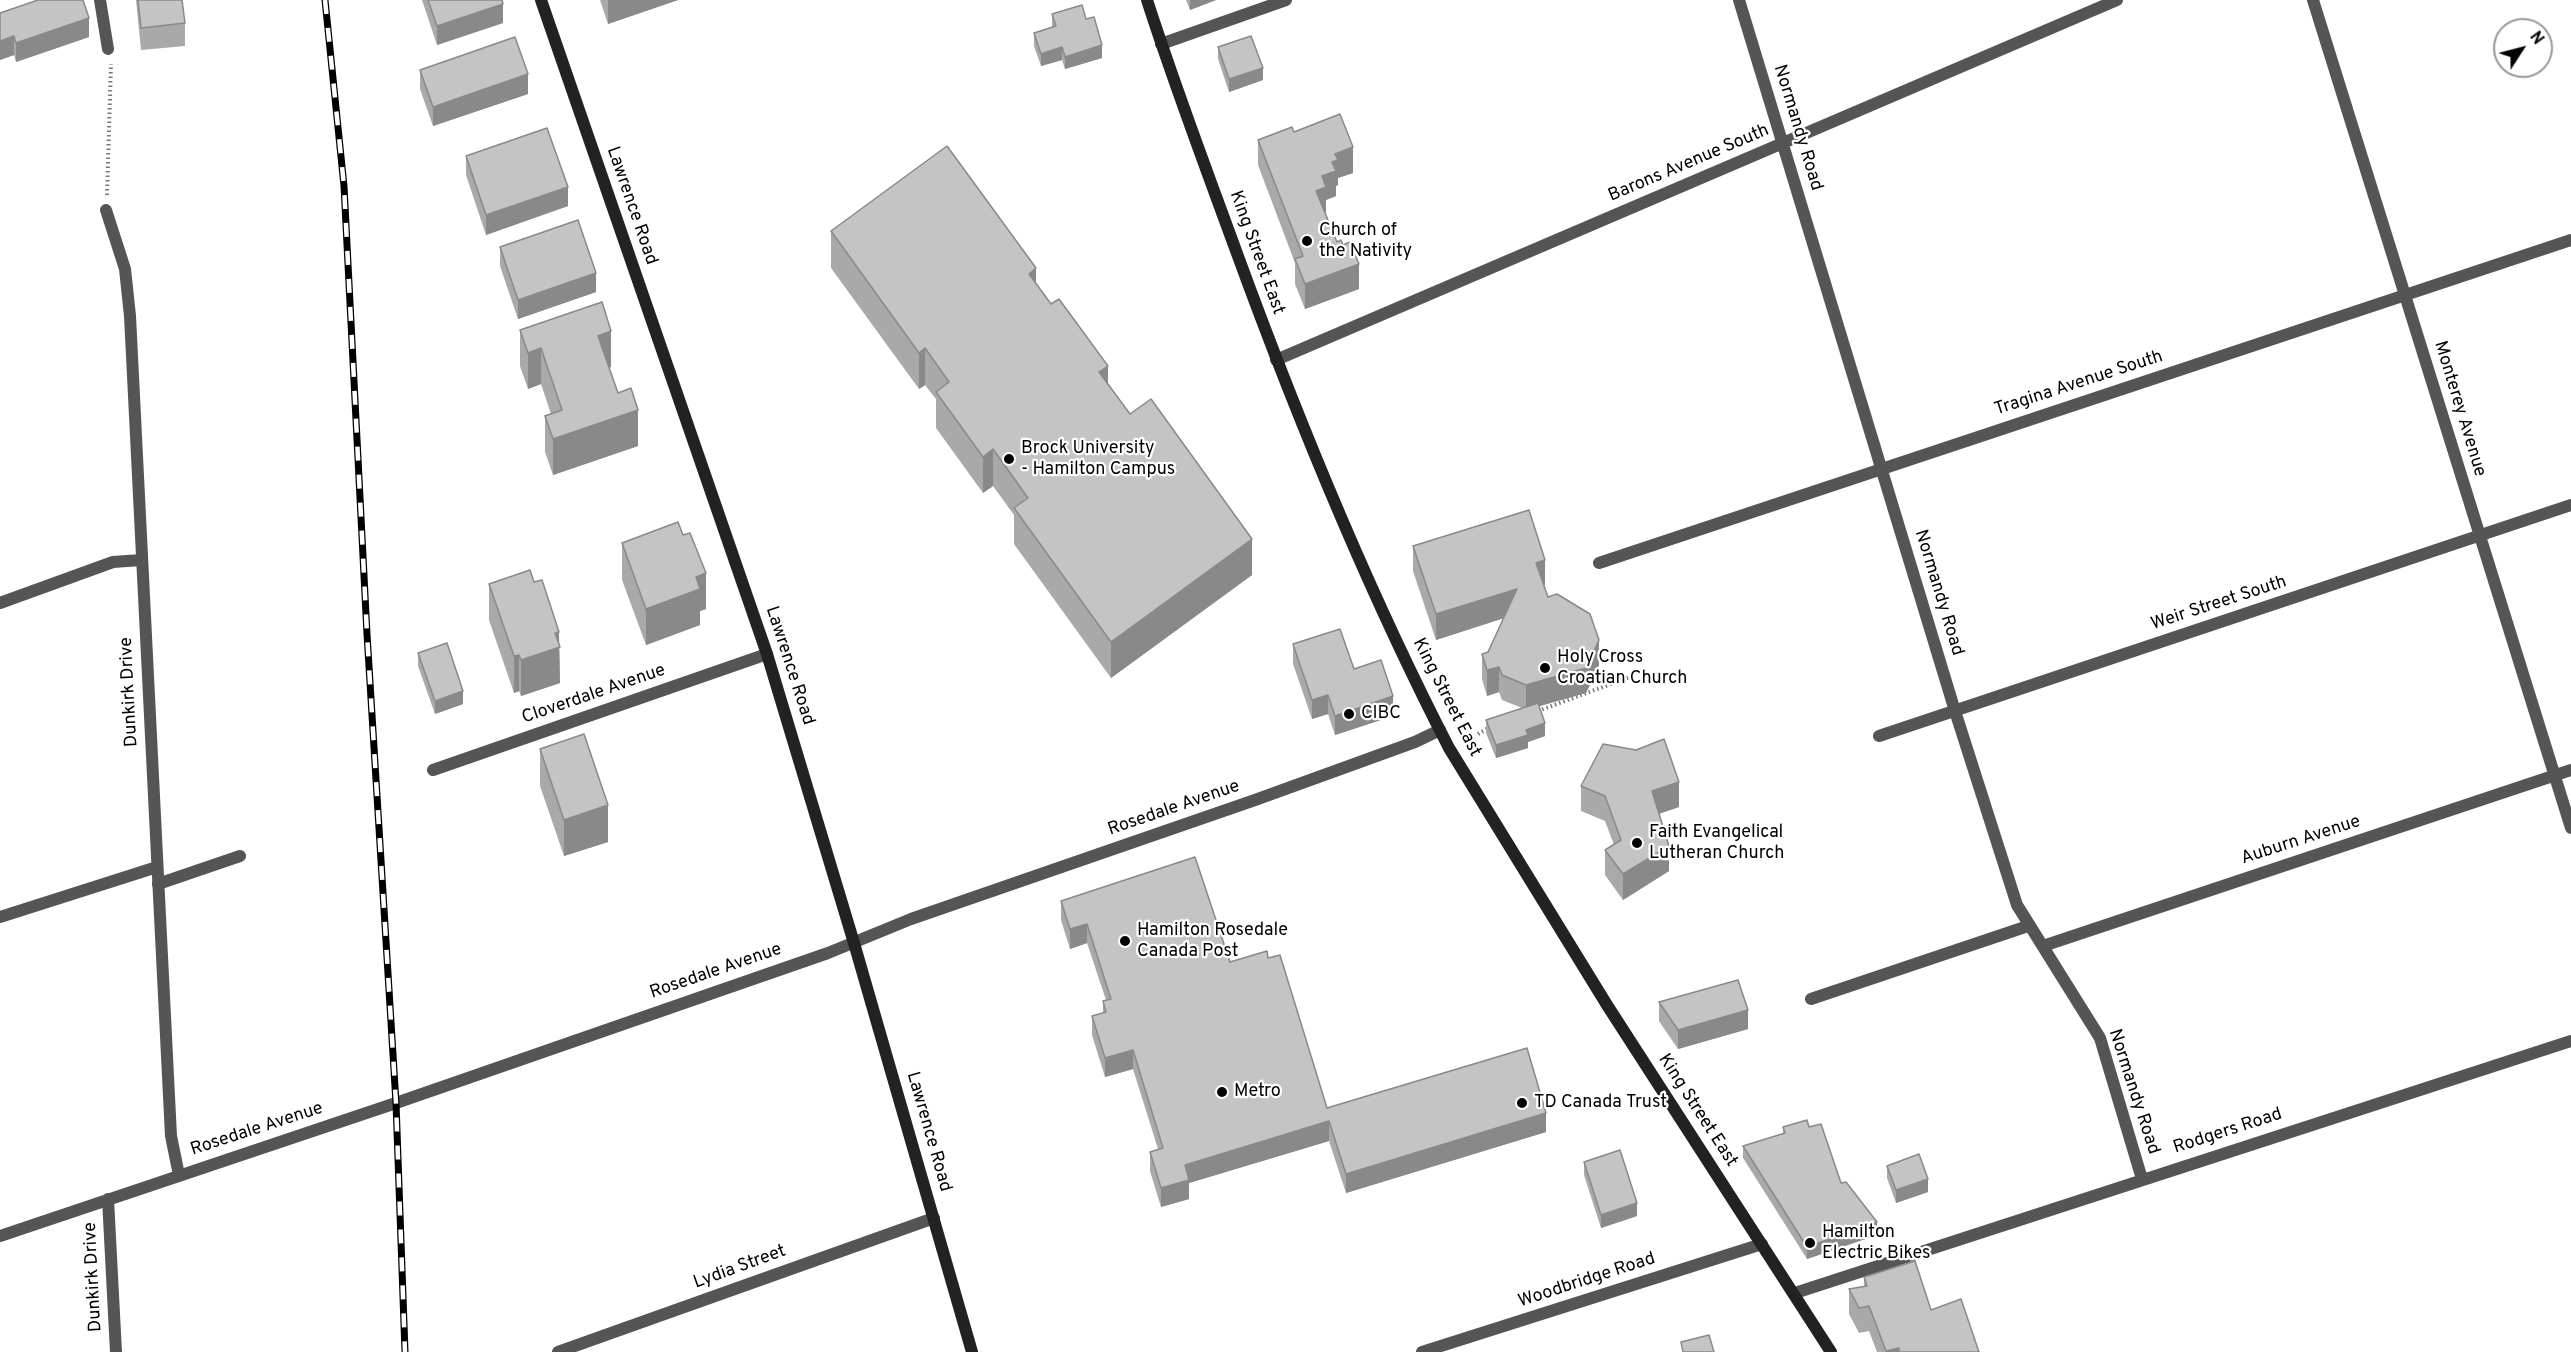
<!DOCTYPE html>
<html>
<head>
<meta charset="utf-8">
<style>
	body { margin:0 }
	#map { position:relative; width:2571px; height:1352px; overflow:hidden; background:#fff; font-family:Overpass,sans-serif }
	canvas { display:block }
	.north { position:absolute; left:2493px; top:18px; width:60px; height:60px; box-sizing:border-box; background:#fff; border:2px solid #999; border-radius:50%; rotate:54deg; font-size:16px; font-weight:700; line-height:24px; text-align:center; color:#000 }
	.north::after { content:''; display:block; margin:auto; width:21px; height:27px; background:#000; clip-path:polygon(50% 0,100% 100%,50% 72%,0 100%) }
</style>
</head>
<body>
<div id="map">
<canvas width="2571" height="1352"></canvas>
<div class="north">N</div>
</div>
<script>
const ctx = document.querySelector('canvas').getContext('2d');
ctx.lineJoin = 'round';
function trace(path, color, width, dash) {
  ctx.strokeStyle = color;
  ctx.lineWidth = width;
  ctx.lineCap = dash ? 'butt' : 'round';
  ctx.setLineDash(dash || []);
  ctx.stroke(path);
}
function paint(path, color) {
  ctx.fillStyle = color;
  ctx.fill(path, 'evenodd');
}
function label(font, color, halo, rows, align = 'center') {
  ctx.font = font + ' Overpass,sans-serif';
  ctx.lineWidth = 4.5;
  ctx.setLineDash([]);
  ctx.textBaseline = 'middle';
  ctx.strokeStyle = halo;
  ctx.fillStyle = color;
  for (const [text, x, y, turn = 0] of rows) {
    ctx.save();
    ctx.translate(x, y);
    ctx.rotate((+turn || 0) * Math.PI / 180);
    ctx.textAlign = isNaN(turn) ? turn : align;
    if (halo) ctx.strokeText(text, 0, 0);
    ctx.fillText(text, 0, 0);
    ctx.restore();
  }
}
const path = new Path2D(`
	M107 195 111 64
	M1538 711 1630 677
	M1478 734 1488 728`);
const lane = new Path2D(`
	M100 0 108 49
	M158 884 240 856`);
const street = new Path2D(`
	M1739 0 1955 711 2017 905 2100 1038 2142 1179
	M2313 0 2571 828
	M1161 44 1286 0
	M106 210 125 269 130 316 171 1136 179 1175
	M1276 360 2117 0
	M1599 563 2571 240
	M0 603 113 562 141 560
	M1879 736 2571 505
	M433 770 767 654
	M0 917 157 867
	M2043 946 2571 770
	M1811 999 2028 926
	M108 1199 116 1352
	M0 1236 396 1103 828 953 911 919 1255 800 1415 742 1440 730
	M1795 1293 2571 1041
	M558 1352 934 1218
	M1422 1352 1762 1244`);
const secondary = new Path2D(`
	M541 0 767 654 854 943 972 1352
	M1147 0C1174 84 1205 166 1235 248 1297 418 1366 587 1449 748L1607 1005 1831 1352`);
const rail = new Path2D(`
	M325 0 344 186 367 634 396 1103 405 1352`);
const wall = new Path2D(`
	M136 0H182L185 23V46L141 50Z
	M422 0H502L503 23 437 45Z
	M600 0H678L608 24Z
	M1186 0H1216L1190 10Z
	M0 13 89 37 16 62 14 55 0 60Z
	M1052 14 1086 19 1102 58 1065 69 1062 60 1041 66 1034 46V33L1052 27Z
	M1218 47 1263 80 1229 92 1218 59Z
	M420 70 528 94 433 126 420 89Z
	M1294 132 1353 173 1338 178V185L1336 186V196L1326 200V212H1325L1337 242 1359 289 1305 309 1295 284V263L1258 165V140Z
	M466 156 568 206 486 235 466 175Z
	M831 231 1036 283 1130 414 1252 575 1111 678 1014 544V515L993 486 983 493 936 428V399L925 385 919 389 831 268Z
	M500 247 596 292 518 319 500 266Z
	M520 330 611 367 609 368 638 446 553 475 545 452V416L551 414 541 384 528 389 520 366Z
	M622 543 706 609 700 611V625L646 645 622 580Z
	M1413 546 1545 585H1544L1548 597 1599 666 1586 693 1539 706 1545 736 1528 742V748L1496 758 1486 733V720L1522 708 1502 700 1499 692 1487 696 1482 679V654L1488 652 1503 618 1436 640 1413 571Z
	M489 584 559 644 560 683 521 696 519 691 514 693 489 620Z
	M1293 644 1354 669 1393 716 1335 735 1328 714 1312 719 1293 664Z
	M418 653 463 704 435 714 418 666Z
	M540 749 608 842 564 856 540 786Z
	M1581 786 1679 807 1659 814 1669 871 1623 900 1605 875V850L1614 845 1605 821 1581 811Z
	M1061 901 1230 962 1268 958 1327 1108 1546 1132 1346 1193 1329 1141 1189 1183V1199L1161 1207 1150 1171V1152L1158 1149 1133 1069 1105 1077 1092 1035V1016L1103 1013V1001L1106 1000 1087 943 1070 949 1061 920Z
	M1659 1002 1748 1029 1678 1049 1659 1021Z
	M1783 1127H1809L1841 1183 1877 1235 1807 1259 1743 1158V1146L1783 1134Z
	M1584 1162 1637 1216 1601 1228 1584 1175Z
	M1887 1166 1928 1192 1896 1203 1887 1178Z
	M1864 1277 1931 1310 1979 1352H1877L1869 1331 1859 1333 1849 1314V1289L1864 1286Z`);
const shadedWall = new Path2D(`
	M608 0H678L608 24Z
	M1190 0H1216L1190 10Z
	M503 4V23L437 45V26Z
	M89 18V37L16 62V43Z
	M14 36V55L0 60V41Z
	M1102 45V58L1065 69V57Z
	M1062 47V60L1041 66V54Z
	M1263 68V80L1229 92V79Z
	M528 74V94L433 126V107Z
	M1353 147V173L1338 178V185L1336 186V196L1326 200V212L1316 216V191L1322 176 1332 162 1335 154Z
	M568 187V206L486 235V215Z
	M1359 264V289L1305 309V284Z
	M1036 268V305L1029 274Z
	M596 273V292L518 319V300Z
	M611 331V367L598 372V336Z
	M541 348V384L528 389V353Z
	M925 348V385L919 389V353Z
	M1108 366V402L1099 372Z
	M638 410V446L553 475V439Z
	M993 449V486L983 493V457Z
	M1252 539V575L1111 678V642Z
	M1545 560V585L1536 588V563Z
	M706 573V609L700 611V625L646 645V609L696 577Z
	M1517 589V614L1436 640V614Z
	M559 632 560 683 521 696V660L555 633Z
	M1599 640V666L1586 693 1526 710V685Z
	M519 655V691L514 693V656Z
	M1499 667V692L1487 696V670Z
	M463 691V704L435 714V701Z
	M1328 695V714L1312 719V700Z
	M1393 696V716L1335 735V716Z
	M1545 723V736L1528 742V748L1496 758V745L1526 730Z
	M1679 782V807L1652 816V791Z
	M608 805V842L564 856V820Z
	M1669 846V871L1623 900V874Z
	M1087 924V943L1070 949V929Z
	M1748 1010V1029L1678 1049V1030Z
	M1133 1050V1069L1105 1077V1058Z
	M1546 1113V1132L1346 1193V1174Z
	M1329 1121V1141L1189 1183V1199L1161 1207V1188L1185 1165Z
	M1928 1179V1192L1896 1203V1190Z
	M1637 1203V1216L1601 1228V1215Z
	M1877 1222V1235L1807 1259V1247Z
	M1899 1348V1352H1886V1351Z`);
const building = new Path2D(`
	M38 0H83L89 18 16 43 14 36 0 41V13Z
	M138 0H182L185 23 141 28Z
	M428 0H502L503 4 437 26Z
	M1082 5 1086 19 1094 17 1102 45 1065 57 1062 47 1041 54 1034 33 1056 26 1052 14Z
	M1251 36 1263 68 1229 79 1218 47Z
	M515 37 528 74 433 107 420 70Z
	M1340 114 1353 147 1335 154 1338 160 1332 162 1336 171 1322 176 1326 187 1316 191 1337 242 1341 240 1343 245 1350 242 1359 264 1305 284 1295 259 1303 256 1258 140 1292 127 1294 132Z
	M547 128 568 187 486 215 466 156Z
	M947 146 1036 268 1029 274 1051 304 1059 299 1108 366 1099 372 1130 414 1151 399 1252 539 1111 642 1014 508 1028 498 993 449 983 457 936 392 949 382 925 348 919 353 831 231Z
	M578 220 596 273 518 300 500 247Z
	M602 302 611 331 598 336 618 393 631 388 638 410 553 439 545 416 562 410 541 348 528 353 520 330Z
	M1529 510 1545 560 1536 563 1548 597 1557 594 1590 614 1599 640 1586 668 1526 685 1502 675 1499 667 1487 670 1482 654 1488 652 1517 589 1436 614 1413 546Z
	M678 522 683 535 690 533 706 573 696 577 700 589 646 609 622 543Z
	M530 570 534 582 542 580 559 632 555 633 560 647 521 660 519 655 514 656 489 584Z
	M1340 629 1354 669 1381 660 1393 696 1335 716 1328 695 1312 700 1293 644Z
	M447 643 463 691 435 701 418 653Z
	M1538 703 1545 723 1526 730 1528 735 1496 745 1486 720Z
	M584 734 608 805 564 820 540 749Z
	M1664 739 1679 782 1652 791 1669 846 1623 874 1605 850 1621 840 1605 796 1581 786 1603 744 1636 750Z
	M1195 857 1230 962 1267 951 1268 958 1280 955 1327 1108 1527 1048 1546 1113 1346 1174 1329 1121 1185 1165 1189 1180 1161 1188 1150 1152 1163 1148 1133 1050 1105 1058 1092 1016 1106 1012 1103 1001 1111 999 1087 924 1070 929 1061 901Z
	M1738 980 1748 1010 1678 1030 1659 1002Z
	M1807 1120 1809 1127 1821 1124 1841 1183 1846 1182 1877 1222 1807 1247 1743 1146 1785 1133 1783 1127Z
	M1620 1150 1637 1203 1601 1215 1584 1162Z
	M1919 1154 1928 1179 1896 1190 1887 1166Z
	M1915 1261 1931 1310 1961 1299 1979 1352H1899V1348L1886 1351 1869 1306 1859 1308 1849 1289 1867 1286 1864 1277Z
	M1709 1335 1714 1352H1683L1681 1342Z`);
const markers = [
	[1307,241,6,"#000"],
	[1009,459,6,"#000"],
	[1545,668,6,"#000"],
	[1349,714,6,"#000"],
	[1637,843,6,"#000"],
	[1125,941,6,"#000"],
	[1222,1092,6,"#000"],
	[1522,1103,6,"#000"],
	[1810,1243,6,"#000"]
];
const streetNames = [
	["Normandy Road",1797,128,73],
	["Barons Avenue South",1689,164,-23],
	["Lawrence Road",631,206,71],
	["King Street East",1256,253,70],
	["Tragina Avenue South",2079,384,-18],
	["Monterey Avenue",2459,409,73],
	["Normandy Road",1938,593,73],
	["Weir Street South",2219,604,-18],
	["Lawrence Road",789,666,72],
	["Dunkirk Drive",130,692,-93],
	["Cloverdale Avenue",594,695,-19],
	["King Street East",1446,698,63],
	["Rosedale Avenue",1174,809,-19],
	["Auburn Avenue",2301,841,-18],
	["Rosedale Avenue",716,972,-19],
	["Normandy Road",2133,1092,72],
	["King Street East",1697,1111,57],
	["Rosedale Avenue",257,1130,-18],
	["Lawrence Road",928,1132,74],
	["Rodgers Road",2228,1132,-18],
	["Lydia Street",740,1268,-20],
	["Dunkirk Drive",94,1277,-93],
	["Woodbridge Road",1587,1281,-18]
];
const poiNames = [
	["Church of",1319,231],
	["the Nativity",1319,252],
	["Brock University",1021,449],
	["- Hamilton Campus",1021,470],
	["Holy Cross",1557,658],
	["Croatian Church",1557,679],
	["CIBC",1361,714],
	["Faith Evangelical",1649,833],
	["Lutheran Church",1649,854],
	["Hamilton Rosedale",1137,931],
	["Canada Post",1137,952],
	["Metro",1234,1092],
	["TD Canada Trust",1534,1103],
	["Hamilton",1822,1233],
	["Electric Bikes",1822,1254]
];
trace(path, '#777', 4, [1.5, 3]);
trace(lane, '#555', 12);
trace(street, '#555', 12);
trace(secondary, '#222', 12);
trace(rail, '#000', 7);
trace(rail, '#fff', 4.5, [14]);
paint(wall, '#a9a9a9');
paint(shadedWall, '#898989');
paint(building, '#c4c4c4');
trace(building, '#898989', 1.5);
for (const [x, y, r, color] of markers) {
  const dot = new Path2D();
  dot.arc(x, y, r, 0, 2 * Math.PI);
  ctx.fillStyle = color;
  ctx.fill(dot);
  trace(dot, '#fff', 2);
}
label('18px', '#000', '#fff', streetNames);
label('18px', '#000', '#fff', poiNames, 'left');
</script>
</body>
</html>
